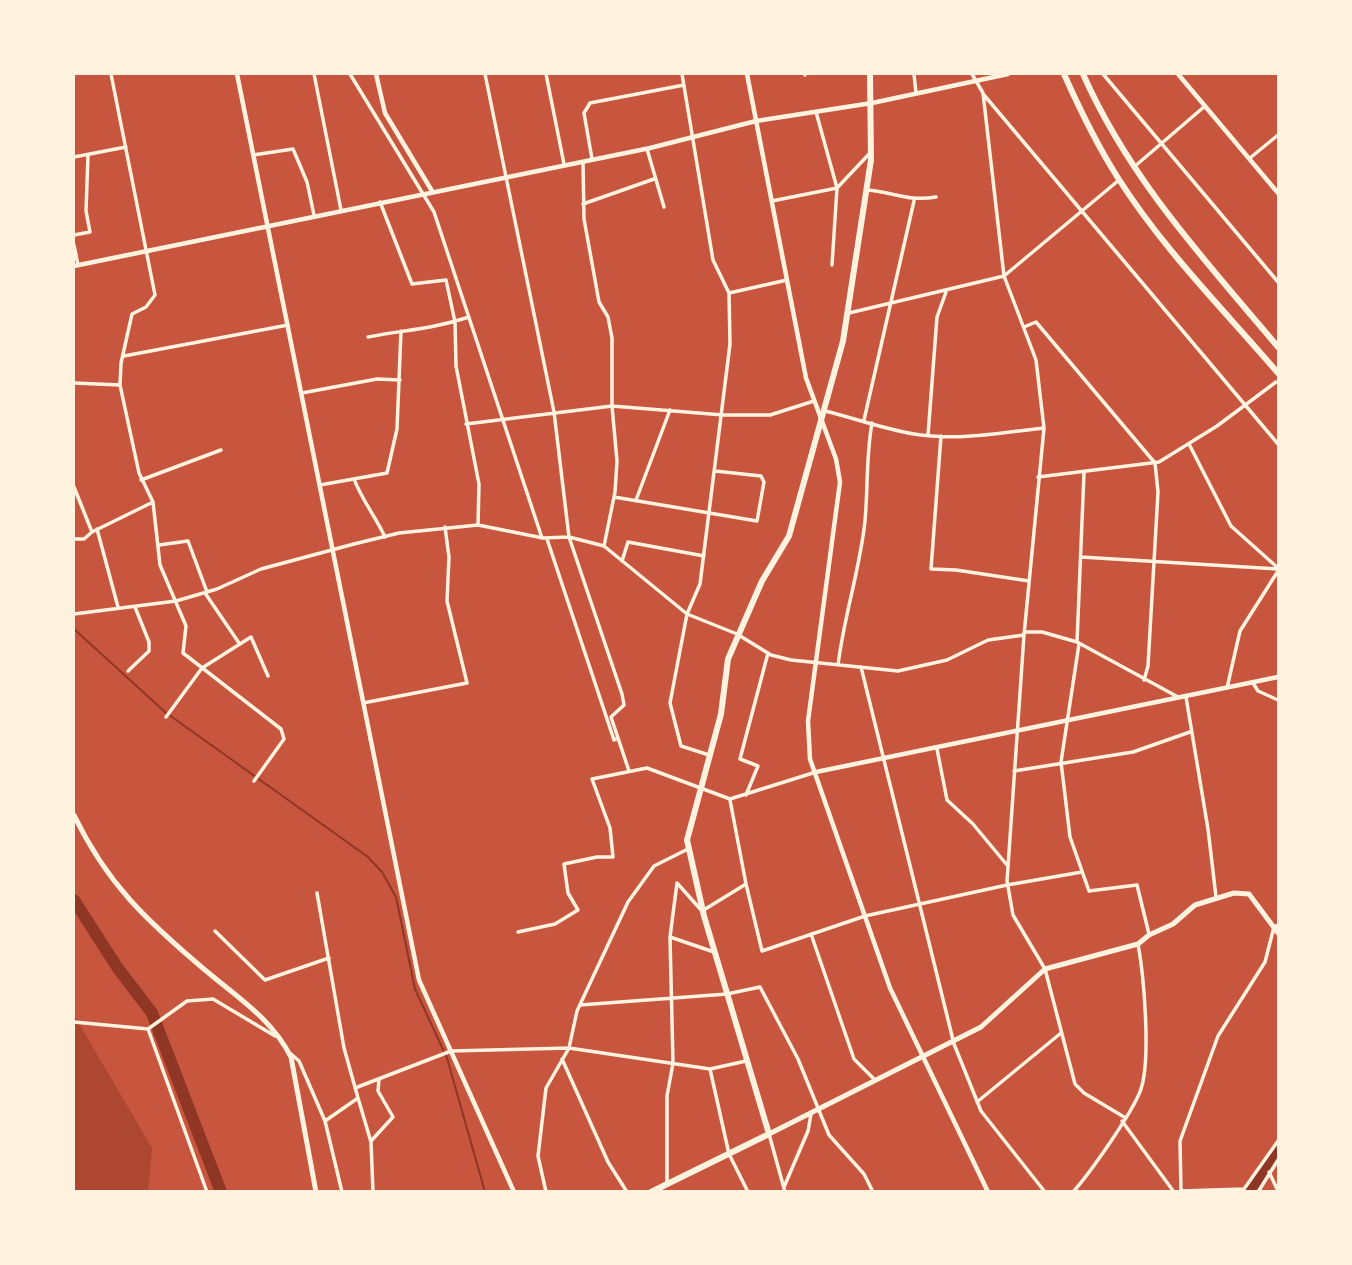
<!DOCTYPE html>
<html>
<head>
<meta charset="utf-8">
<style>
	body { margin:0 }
	#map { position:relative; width:1352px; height:1265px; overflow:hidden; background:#c8553d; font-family:"Open Sans",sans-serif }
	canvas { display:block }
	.frame { position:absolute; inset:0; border:75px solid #fff3e0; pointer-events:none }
</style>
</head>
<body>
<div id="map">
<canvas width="1352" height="1265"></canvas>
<div class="frame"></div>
</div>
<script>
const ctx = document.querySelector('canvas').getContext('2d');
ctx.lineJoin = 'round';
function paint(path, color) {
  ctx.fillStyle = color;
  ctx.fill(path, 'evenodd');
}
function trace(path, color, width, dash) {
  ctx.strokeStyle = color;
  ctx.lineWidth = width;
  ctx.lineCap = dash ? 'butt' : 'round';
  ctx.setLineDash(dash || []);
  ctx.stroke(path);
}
const green = new Path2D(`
	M74 1015 152 1148 148 1191H74Z`);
const stream = new Path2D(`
	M74 629 165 712 368 857 382 872 396 897 415 989 447 1058 485 1192`);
const river = new Path2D(`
	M74 900 117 967 152 1013 221 1192
	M1250 1192 1278 1151`);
const minor = new Path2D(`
	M111 74 155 295 146 307 132 314 121 363 120 385 139 473 153 502 160 565 186 626 183 653 281 729 284 739 254 781
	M314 74 341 210
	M350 74 434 212 542 538
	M485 74 554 412 569 537 622 694 624 705 611 717 629 771
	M546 74 564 164
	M682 74 713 260 729 293 730 344 700 584 687 614 670 703 681 746 709 755
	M805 74V75
	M914 74 916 93
	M972 74 983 93 1004 276 1036 360 1044 428 1024 635 1007 881 1013 915 1045 969 1075 1084 1084 1093 1124 1117
	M1103 74 1278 282
	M984 95 1278 444
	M816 112 837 188 832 265
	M647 149 664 207
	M253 155 293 149 307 182 314 215
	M74 157 126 147
	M1250 158 1278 135
	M592 159 584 113 590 103 684 85
	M583 162 584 219 599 302 608 317 612 338V406L617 461 615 492 604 546
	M1134 167 1205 106
	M867 190C894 192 908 202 936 197
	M772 201 837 188 870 153
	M380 202 412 284 446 280 455 322 456 366 479 484 478 525
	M583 204 654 179
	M74 235 90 232 86 211 88 155
	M74 245 78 265
	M729 293 787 280
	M849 313 1004 276 1119 180
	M1024 327 1036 322 1155 463 1158 492 1148 666 1144 680
	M368 337C404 330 433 329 469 317
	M124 356 288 325
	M74 383 120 385
	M302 393 377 379 400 380
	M825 411C854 418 884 429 914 434 957 441 1001 433 1044 428
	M864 420 914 201
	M466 424 612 406 723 415H770L814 401
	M928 435 937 317 946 292
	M941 436 931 569 956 570 1029 581
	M1189 444 1231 526 1278 568
	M1038 477 1159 462 1217 426 1276 382
	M354 479C362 500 375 516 385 537
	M141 480 221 450
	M320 485 387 473 397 429 401 331
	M74 487 92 532 153 502
	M614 497 757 521 764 482 761 476 715 471
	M636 500 670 410
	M97 529 118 607
	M74 539H84L92 532
	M547 539 614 740 618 738
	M159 545 188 541 207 592
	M1081 557 1278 569
	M622 561 628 542 704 556
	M205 593 239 643
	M74 614 176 601 217 589 261 569 354 544 399 533 478 525 543 538 569 537 604 546 687 614 737 634 771 655 791 660 898 671 947 660 988 640 1024 635
	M1025 632H1042L1077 642 1178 697
	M1077 642 1084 473
	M1079 644 1061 762 1070 837 1089 891 1137 885 1149 934
	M838 665C844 616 860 569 865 521 868 488 866 456 872 423
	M861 667 954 1044 981 1111 1045 1192
	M128 671 149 651V642L135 607
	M1253 683 1258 691 1278 700
	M1227 688 1240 631 1278 571
	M1186 697 1208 829 1216 897
	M363 703 467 683 447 601 449 557 445 527
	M166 717 202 668 251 637 268 676
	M937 749 947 800 973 824 1007 865
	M1014 771 1133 752 1190 732
	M746 795 758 766 740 759 768 653
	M730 800 746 884
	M317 893 344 1048 358 1098 325 1121 342 1192
	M215 931 265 980 329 958
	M518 932 555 924 578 910 568 893 564 864 597 857H613L610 828 592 779 647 768 730 799 816 772
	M811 934 854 1059 875 1080
	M670 937 714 952
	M580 1005 727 994 760 987 798 1059 829 1135 864 1174 873 1192
	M74 1022 148 1029 187 1001 213 999 275 1036
	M148 1029 207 1192
	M291 1054 299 1061 325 1121
	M562 1059 608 1162 627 1192
	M710 1069 729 1154 748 1192
	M355 1088 451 1051 569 1048 710 1069 746 1061
	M358 1098 371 1142 373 1192
	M977 1102 1061 1033
	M1122 1121 1174 1192
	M769 1134 785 1192
	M371 1141 393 1117 378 1091 379 1079
	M1269 1172 1278 1191
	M667 1183V1096L673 1063 670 937 677 883 702 911 746 884 762 951 865 916 1007 885 1082 872
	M784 1187 808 1131 811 1114
	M1181 1191 1244 1189 1278 1141
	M546 1192 538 1156 546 1088 569 1048 577 1011 628 902 654 866 688 849
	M830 1192H845
	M1073 1192C1090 1173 1133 1112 1141 1089 1151 1059 1144 976 1138 944
	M1181 1192 1180 1141 1218 1036 1265 962 1274 927 1278 925
	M1258 1192 1278 1160`);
const tertiary = new Path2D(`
	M237 74 419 980 514 1192
	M376 74 385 113 432 191
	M747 74 806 378 836 459 840 482 808 721 810 759 890 988 988 1192
	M1178 74 1278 193
	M74 266 650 148 756 121 872 103 1008 74
	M816 772 1278 677`);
const secondary = new Path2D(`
	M74 815C107 884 147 921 205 970 237 997 271 1018 291 1057L316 1192
	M769 1134 981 1027 1045 969 1138 944 1149 935 1173 924 1195 905 1234 893 1249 894 1278 933`);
const primary = new Path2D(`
	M651 1192 769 1134 704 916 687 840 721 714 728 659 762 581 789 536 843 341 871 160 870 74`);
const trunk = new Path2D(`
	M1064 74C1080 110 1097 145 1118 178 1163 249 1224 310 1278 373
	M1083 74C1130 180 1204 259 1278 347`);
paint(green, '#ae4732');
trace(stream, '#8f3625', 2);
trace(river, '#8f3625', 12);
trace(minor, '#fff3e0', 3.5);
trace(tertiary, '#fff3e0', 4.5);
trace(secondary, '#fff3e0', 5);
trace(primary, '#fff3e0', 6);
trace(trunk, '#fff3e0', 6);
</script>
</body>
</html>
